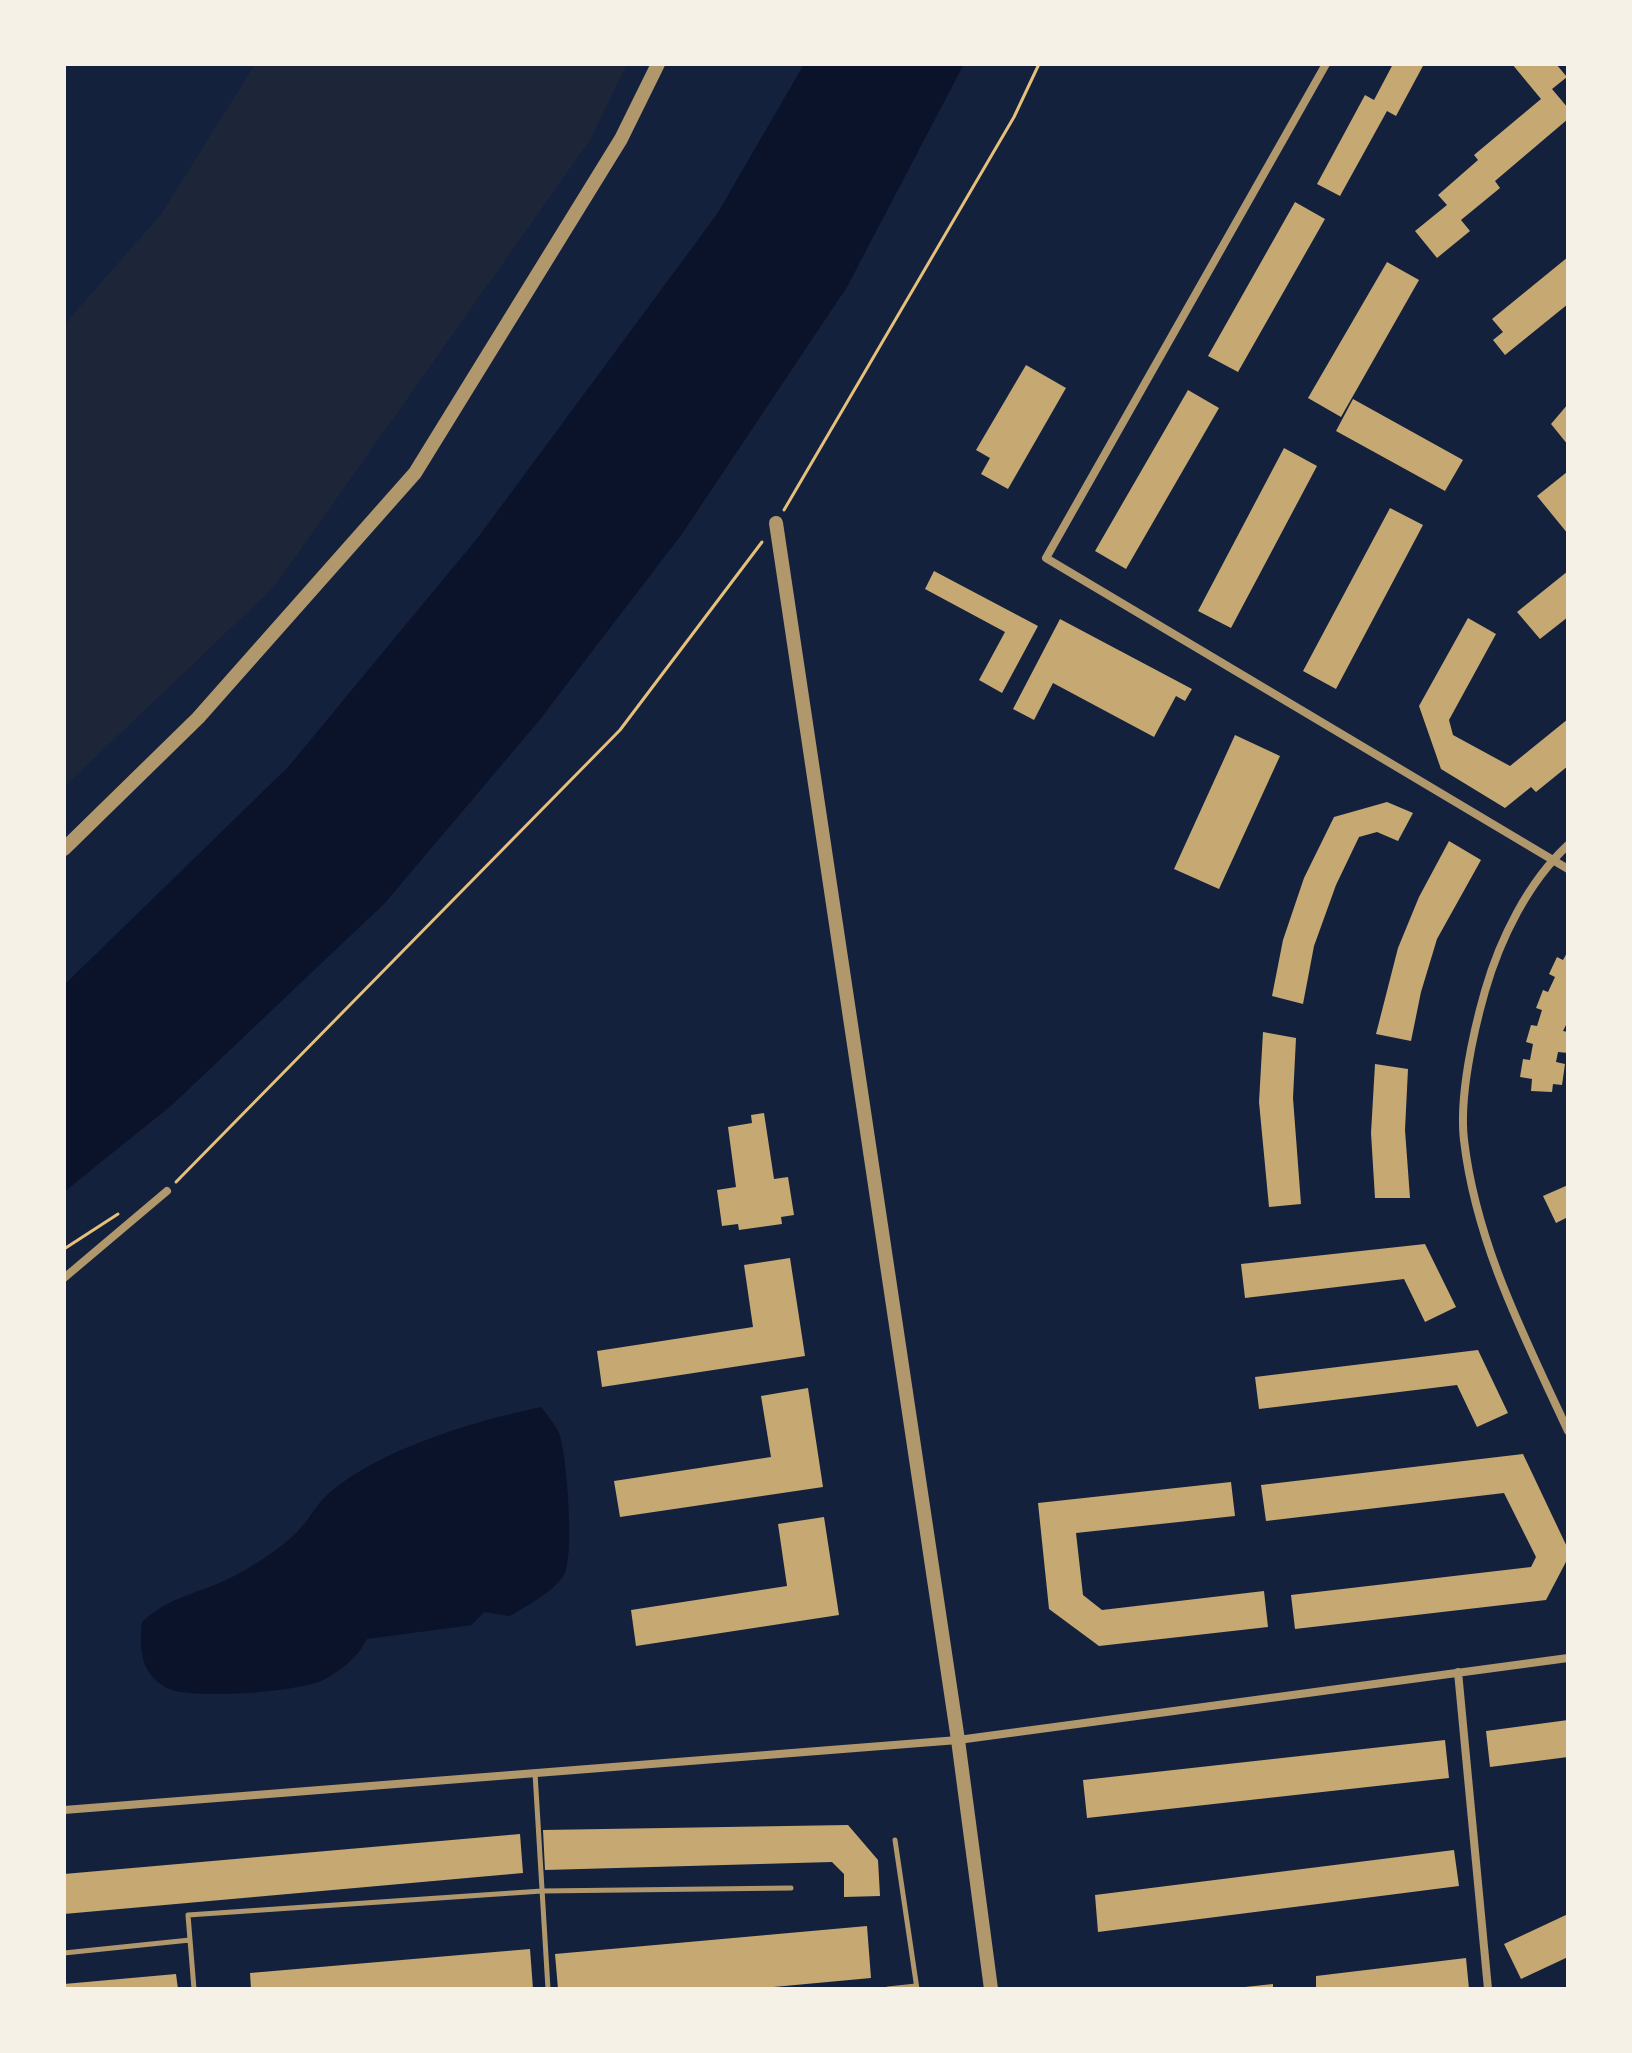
<!DOCTYPE html>
<html>
<head>
<meta charset="utf-8">
<style>
	body { margin:0 }
	#map { position:relative; width:1632px; height:2053px; overflow:hidden; background:#14213d; font-family:Arial,sans-serif }
	canvas { display:block }
	.frame { position:absolute; inset:0; border:66px solid #f6f1e7; pointer-events:none }
</style>
</head>
<body>
<div id="map">
<canvas width="1632" height="2053"></canvas>
<div class="frame"></div>
</div>
<script>
const ctx = document.querySelector('canvas').getContext('2d');
ctx.lineJoin = 'round';
function paint(path, color) {
  ctx.fillStyle = color;
  ctx.fill(path, 'evenodd');
}
function trace(path, color, width, dash) {
  ctx.strokeStyle = color;
  ctx.lineWidth = width;
  ctx.lineCap = dash ? 'butt' : 'round';
  ctx.setLineDash(dash || []);
  ctx.stroke(path);
}
const green = new Path2D(`
	M255 64H627L590 140 274 587 64 787V325L162 213Z`);
const water = new Path2D(`
	M804 64H964L847 287 682 534 538 722 385 903 172 1105 64 1192V985L288 767 479 536 717 214Z
	M541 1407C547 1415 555 1424 559 1433 567 1454 575 1557 564 1575 552 1593 528 1605 510 1616L484 1612 472 1625 367 1639C358 1657 341 1671 323 1680 300 1692 186 1701 165 1687 140 1672 139 1648 142 1622 172 1594 204 1593 238 1574 257 1563 283 1547 298 1531 308 1521 314 1508 324 1498 372 1451 477 1420 541 1407Z`);
const building = new Path2D(`
	M1393 64H1424L1396 116 1387 111 1340 196 1317 184 1365 95 1374 100Z
	M1512 64H1556L1567 77 1552 89 1568 108V119L1495 181 1500 188 1461 220 1470 231 1437 258 1415 231 1447 205 1438 195 1478 160 1474 155 1541 99Z
	M1295 202 1325 219 1238 372 1208 356Z
	M1568 257V304L1505 355 1493 340 1503 332 1492 319Z
	M1387 262 1419 280 1341 417 1308 398Z
	M1026 365 1066 388 1008 489 981 474 990 458 976 450Z
	M1188 390 1219 408 1126 569 1095 551Z
	M1353 399 1463 460 1445 491 1336 431Z
	M1568 404V445L1551 424Z
	M1284 448 1317 466 1231 628 1198 611Z
	M1567 472 1568 474V534L1537 496Z
	M1390 508 1423 525 1336 689 1303 671Z
	M934 571 1038 626 1002 693 979 680 1005 632 925 589Z
	M1568 571V617L1540 639 1517 612Z
	M1468 618 1496 634 1449 720 1453 735 1510 766 1568 719V766L1536 792 1531 787 1505 808 1441 769 1419 706Z
	M1060 619 1192 689 1185 701 1176 696 1154 737 1053 683 1034 720 1013 709Z
	M1235 735 1280 756 1219 889 1174 869Z
	M1387 802 1413 813 1398 841 1377 832 1359 837 1336 885 1314 946 1303 1004 1272 996 1283 940 1304 878 1334 817Z
	M1449 841 1481 860 1437 939 1421 992 1411 1041 1376 1034 1398 948 1419 897Z
	M1568 951V1021L1563 1031 1568 1032V1053L1558 1052 1556 1062 1565 1064 1562 1085 1553 1084 1552 1092 1531 1091 1532 1079 1520 1077 1523 1059 1530 1060 1533 1044 1526 1042 1531 1025 1537 1026 1542 1010 1536 1008 1543 990 1548 992 1555 977 1549 974 1557 957 1563 960Z
	M1263 1032 1296 1038 1293 1098 1301 1204 1269 1207 1259 1102Z
	M1375 1064 1408 1069 1405 1130 1410 1198H1375L1371 1133Z
	M764 1113 774 1179 788 1177 794 1215 781 1217 782 1224 739 1230 738 1224 722 1226 717 1190 736 1187 728 1127 752 1123 751 1115Z
	M1568 1185V1217L1556 1223 1543 1196Z
	M1425 1244 1456 1307 1425 1322 1404 1279 1245 1298 1241 1264Z
	M790 1258 805 1356 602 1387 597 1351 753 1327 744 1265Z
	M1478 1350 1508 1413 1477 1427 1457 1385 1259 1409 1255 1377Z
	M808 1388 823 1487 620 1517 614 1481 771 1457 761 1396Z
	M1523 1454 1568 1549V1558L1546 1600 1295 1629 1291 1595 1531 1567 1536 1557 1504 1493 1266 1521 1261 1485Z
	M1231 1482 1235 1516 1076 1533 1083 1595 1102 1610 1264 1591 1268 1627 1099 1646 1049 1609 1038 1503Z
	M824 1517 839 1615 636 1646 631 1610 787 1586 778 1524Z
	M1568 1720V1757L1490 1767 1486 1731Z
	M1445 1740 1449 1778 1087 1818 1083 1780Z
	M848 1825 878 1860 880 1896 844 1897V1874L832 1862 545 1870 543 1830Z
	M520 1834 523 1873 64 1914V1874Z
	M1454 1850 1459 1886 1098 1932 1095 1895Z
	M1568 1914V1957L1521 1979 1504 1944Z
	M867 1926 871 1978 752 1989H558L555 1954Z
	M530 1949 533 1989H251L250 1973Z
	M1466 1958 1469 1989H1316V1976Z
	M176 1974 178 1989H64V1984Z
	M1273 1984V1989H1245V1987Z`);
const path = new Path2D(`
	M784 510 1014 117 1039 64
	M176 1182 620 730 762 542
	M64 1249 118 1214`);
const service = new Path2D(`
	M535 1773 548 1989
	M895 1840 917 1989
	M64 1953 190 1940
	M194 1989 188 1915 542 1891 791 1888
	M888 1989 916 1986`);
const minor = new Path2D(`
	M1326 64 1046 558 1568 869
	M1568 845C1528 882 1500 939 1485 991 1473 1033 1459 1097 1464 1140 1476 1244 1525 1338 1568 1431
	M64 1278 167 1191
	M1458 1672 1488 1989
	M64 1810 958 1740 1568 1658`);
const tertiary = new Path2D(`
	M776 523 958 1740 991 1989
	M64 849 198 718 415 473 621 139 658 64`);
paint(green, '#1d2539');
paint(water, '#0b132b');
paint(building, '#c6a872');
trace(path, '#e5c07b', 3);
trace(service, '#b1986c', 5);
trace(minor, '#b1986c', 8);
trace(tertiary, '#b1986c', 14);
</script>
</body>
</html>
